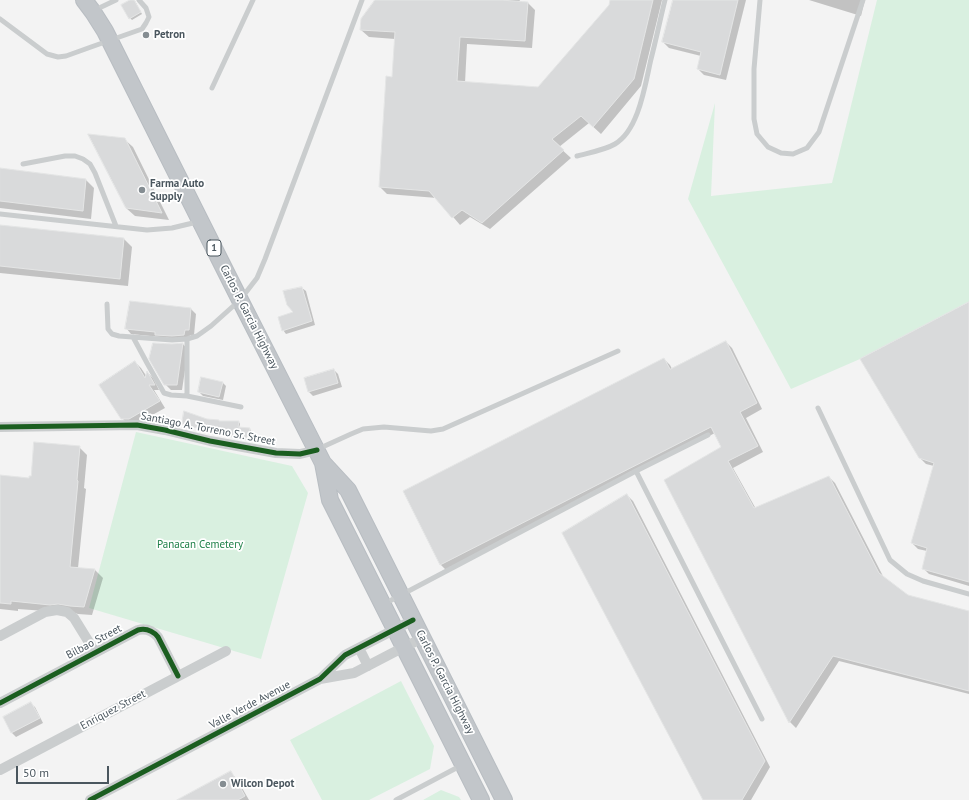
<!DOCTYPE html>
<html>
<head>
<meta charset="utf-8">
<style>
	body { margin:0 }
	#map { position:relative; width:969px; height:800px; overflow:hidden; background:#f3f3f3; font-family:"PT Sans",sans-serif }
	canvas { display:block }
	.scale { position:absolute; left:16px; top:766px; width:93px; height:18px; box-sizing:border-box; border:2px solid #4a565e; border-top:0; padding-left:5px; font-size:12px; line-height:14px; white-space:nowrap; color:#4a565e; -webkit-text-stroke:3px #fff; paint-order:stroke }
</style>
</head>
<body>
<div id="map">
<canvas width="969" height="800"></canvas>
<div class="scale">50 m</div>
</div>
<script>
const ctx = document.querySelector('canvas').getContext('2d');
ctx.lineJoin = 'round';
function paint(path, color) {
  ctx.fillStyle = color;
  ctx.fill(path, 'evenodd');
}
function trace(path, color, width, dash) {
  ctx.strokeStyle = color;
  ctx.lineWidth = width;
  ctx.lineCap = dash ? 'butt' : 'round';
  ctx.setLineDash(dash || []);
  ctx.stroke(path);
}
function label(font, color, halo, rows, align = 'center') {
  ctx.font = font + ' "PT Sans",sans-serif';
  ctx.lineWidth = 3.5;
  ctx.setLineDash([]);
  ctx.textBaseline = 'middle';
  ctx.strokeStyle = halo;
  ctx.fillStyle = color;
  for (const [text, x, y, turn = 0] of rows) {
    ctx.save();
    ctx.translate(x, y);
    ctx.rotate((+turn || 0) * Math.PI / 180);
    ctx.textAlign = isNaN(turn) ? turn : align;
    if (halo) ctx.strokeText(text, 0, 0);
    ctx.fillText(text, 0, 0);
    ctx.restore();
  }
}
const green = new Path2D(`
	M877 0H969V302L860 359 791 389 688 199 715 103 711 196 832 183Z
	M136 432 292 466 308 493 261 659 89 608Z
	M401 681 434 746 430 769 369 800H322L290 740Z
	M441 790 459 797 461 800H423Z`);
const shadow = new Path2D(`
	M132 0 135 1 142 14 132 20 130 18Z
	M377 0H520L519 2 528 3 535 10 532 48 467 44 465 83 539 88 610 5 611 0H662L641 86 601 134 589 123 559 147 571 158 490 229 470 217 460 225 437 198 387 194 380 187 393 78 395 39 369 37 361 30Z
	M674 0H746L726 80 704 75 698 69 701 56 669 48 663 42Z
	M809 0H865L861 16Z
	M124 139 133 147 169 220 135 216 126 208Z
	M0 169 86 180 94 188 91 219 0 208Z
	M0 226 124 239 132 247 128 286 0 273Z
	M302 288 306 291 315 325 286 334 283 330 295 312Z
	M969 303V586L929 574 923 568 927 551 918 549 912 543 934 466 926 464 920 458Z
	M191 309 196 314 194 335H190L189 340 131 334 126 328Z
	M726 342 732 348 762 409 746 418 763 452 733 468 756 509 829 477 835 483 884 578 908 596 969 612V694L839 661 796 728 790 722 665 480 722 447 715 433 446 570 440 564 664 359 670 365 672 369Z
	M183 344 188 350 182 390H171L165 384Z
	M135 362 141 368 147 377 148 373 153 378 159 390H154L165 408 136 424H128L122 418Z
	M334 370 338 374 342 387 313 396 309 392 305 379Z
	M222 382 226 386 223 400 203 396 199 392Z
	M207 420 220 422H239L240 424 239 428 250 429 251 431 248 440 227 436 185 425 183 423Z
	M79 447 87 455 84 488 86 489 78 568 95 570 103 578 92 615 78 614 67 611 59 612 18 609V611L0 609V476L30 479Z
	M627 495 633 501 770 767 751 800H704Z
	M31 704 35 707 43 723 16 737 12 733 4 718Z
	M231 773 237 779 249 800H179Z`);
const building = new Path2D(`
	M130 0H134L141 12 129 19 121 5Z
	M375 0H500L528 2 525 41 460 37 457 81 538 87 609 5 610 0H653L634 79 593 127 581 116 552 139 564 150 482 223 462 210 452 218 429 191 379 187 386 76 392 77 395 32 360 30 361 19Z
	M673 0H738L720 75 697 69 701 52 662 42Z
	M88 134 125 138 162 213 126 208Z
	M0 168 86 179 83 211 0 201Z
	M0 225 124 238 120 279 0 266Z
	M302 287 312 321 282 331 278 317 293 312 287 305 283 291Z
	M130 301 191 308 189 330H185L184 335 172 336 155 335V332L125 329Z
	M969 302V582L922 569 927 548 911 543 934 463 919 458 860 359Z
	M726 341 757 403 740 412 758 446 728 461 754 508 829 476 879 573 908 595 969 611V691L833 656 789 723 664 480 721 447 711 427 440 565 403 491 664 358 670 369Z
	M153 343 172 344 183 343 177 385H164L150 361 149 359Z
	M135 361 145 378 147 371 155 385H149L160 401 129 419H121L99 385Z
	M334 369 338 383 308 392 304 378Z
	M201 377 223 382 219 397 198 392Z
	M184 411 207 419 219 420V421H239L238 427 250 428 247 439 232 437 182 424Z
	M34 442 80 446 77 480 78 481 70 567 95 569 84 607 70 606 58 604 50 605 11 601V604L0 603V475L29 478V476H31Z
	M627 494 765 761 742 800H703L562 533Z
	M31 702 40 718 11 733 3 717Z
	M231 771 245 796 238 800H177Z`);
const service = new Path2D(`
	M760 0 754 69V119L757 134 768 147 781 153 793 154 807 148 819 132 863 0
	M95 10 116 0
	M0 19 47 54 58 57 66 56 91 47 142 29 146 23 149 17 146 8 139 0
	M212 88 253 0
	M577 156C588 153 605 150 615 144 639 130 645 85 651 59 656 40 660 20 665 0
	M23 164 65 156H75L83 159 90 164 95 173 116 226
	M0 214 147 230 172 228 197 222
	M107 304 108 329 112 334 119 336 172 340 187 339 197 336 211 326 240 300 257 278 265 259 362 0
	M133 337 147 363 164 393 171 395 187 396 241 407
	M187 396V339
	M818 408 890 560 907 574 923 581 969 594
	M318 449 351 434 363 429 384 427 431 431 443 429 618 351
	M636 471 762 719
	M384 604 636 471 708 435
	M396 800 462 765`);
const minor = new Path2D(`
	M0 427 137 425 165 430 210 441 276 453 300 454 317 450
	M0 636 45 612 57 610 67 612 74 618 95 652
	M359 648 368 666
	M320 679 354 673 404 647 423 638
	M0 703 138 630C146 628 152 630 158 637L178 676
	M0 770 226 651
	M90 800 320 679 345 655 413 620`);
const trunk = new Path2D(`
	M84 0 93 12 105 31 240 300 323 463 348 490 504 800
	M323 463 330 500 481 800`);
const cycleway = new Path2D(`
	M0 427 137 425 165 430 210 441 276 453 300 454 317 450
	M0 703 138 630C146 628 152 630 158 637L178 676
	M90 800 320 679 345 655 413 620`);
const markers = [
	[146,35,4,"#858d92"],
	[142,190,4,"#858d92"],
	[223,784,4,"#858d92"]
];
const shields = [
	[214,248,14]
];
const shieldNames = [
	["1",214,248]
];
const poiNames = [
	["Petron",154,35],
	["Farma Auto",150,184],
	["Supply",150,197],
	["Wilcon Depot",231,784]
];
const streetNames = [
	["Carlos P. Garcia Highway",249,317,63],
	["Santiago A. Torreno Sr. Street",208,429,11],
	["Bilbao Street",94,642,-28],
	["Carlos P. Garcia Highway",445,682,63],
	["Valle Verde Avenue",250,705,-28],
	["Enriquez Street",113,710,-28]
];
const parkNames = [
	["Panacan Cemetery",200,545]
];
paint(green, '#d9f0e0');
paint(shadow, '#0003');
paint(building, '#d9dadb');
trace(building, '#e4e5e5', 1);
trace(trunk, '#b8bdc2', 18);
trace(service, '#cacdce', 5);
trace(minor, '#cacdce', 10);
trace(trunk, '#c2c6ca', 16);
trace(cycleway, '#1b5e20', 5);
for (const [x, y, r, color] of markers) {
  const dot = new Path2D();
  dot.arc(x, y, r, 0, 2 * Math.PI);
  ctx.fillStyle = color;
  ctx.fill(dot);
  trace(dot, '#fff', 1.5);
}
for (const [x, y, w] of shields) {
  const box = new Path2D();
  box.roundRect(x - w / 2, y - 8, w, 16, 3);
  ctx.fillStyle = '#fff';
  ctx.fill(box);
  trace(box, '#4a565e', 1);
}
label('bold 10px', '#4a565e', null, shieldNames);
label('bold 11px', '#4a565e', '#fff', poiNames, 'left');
label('11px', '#4a565e', '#fff', streetNames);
label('11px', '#1c7f47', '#fff', parkNames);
</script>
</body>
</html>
